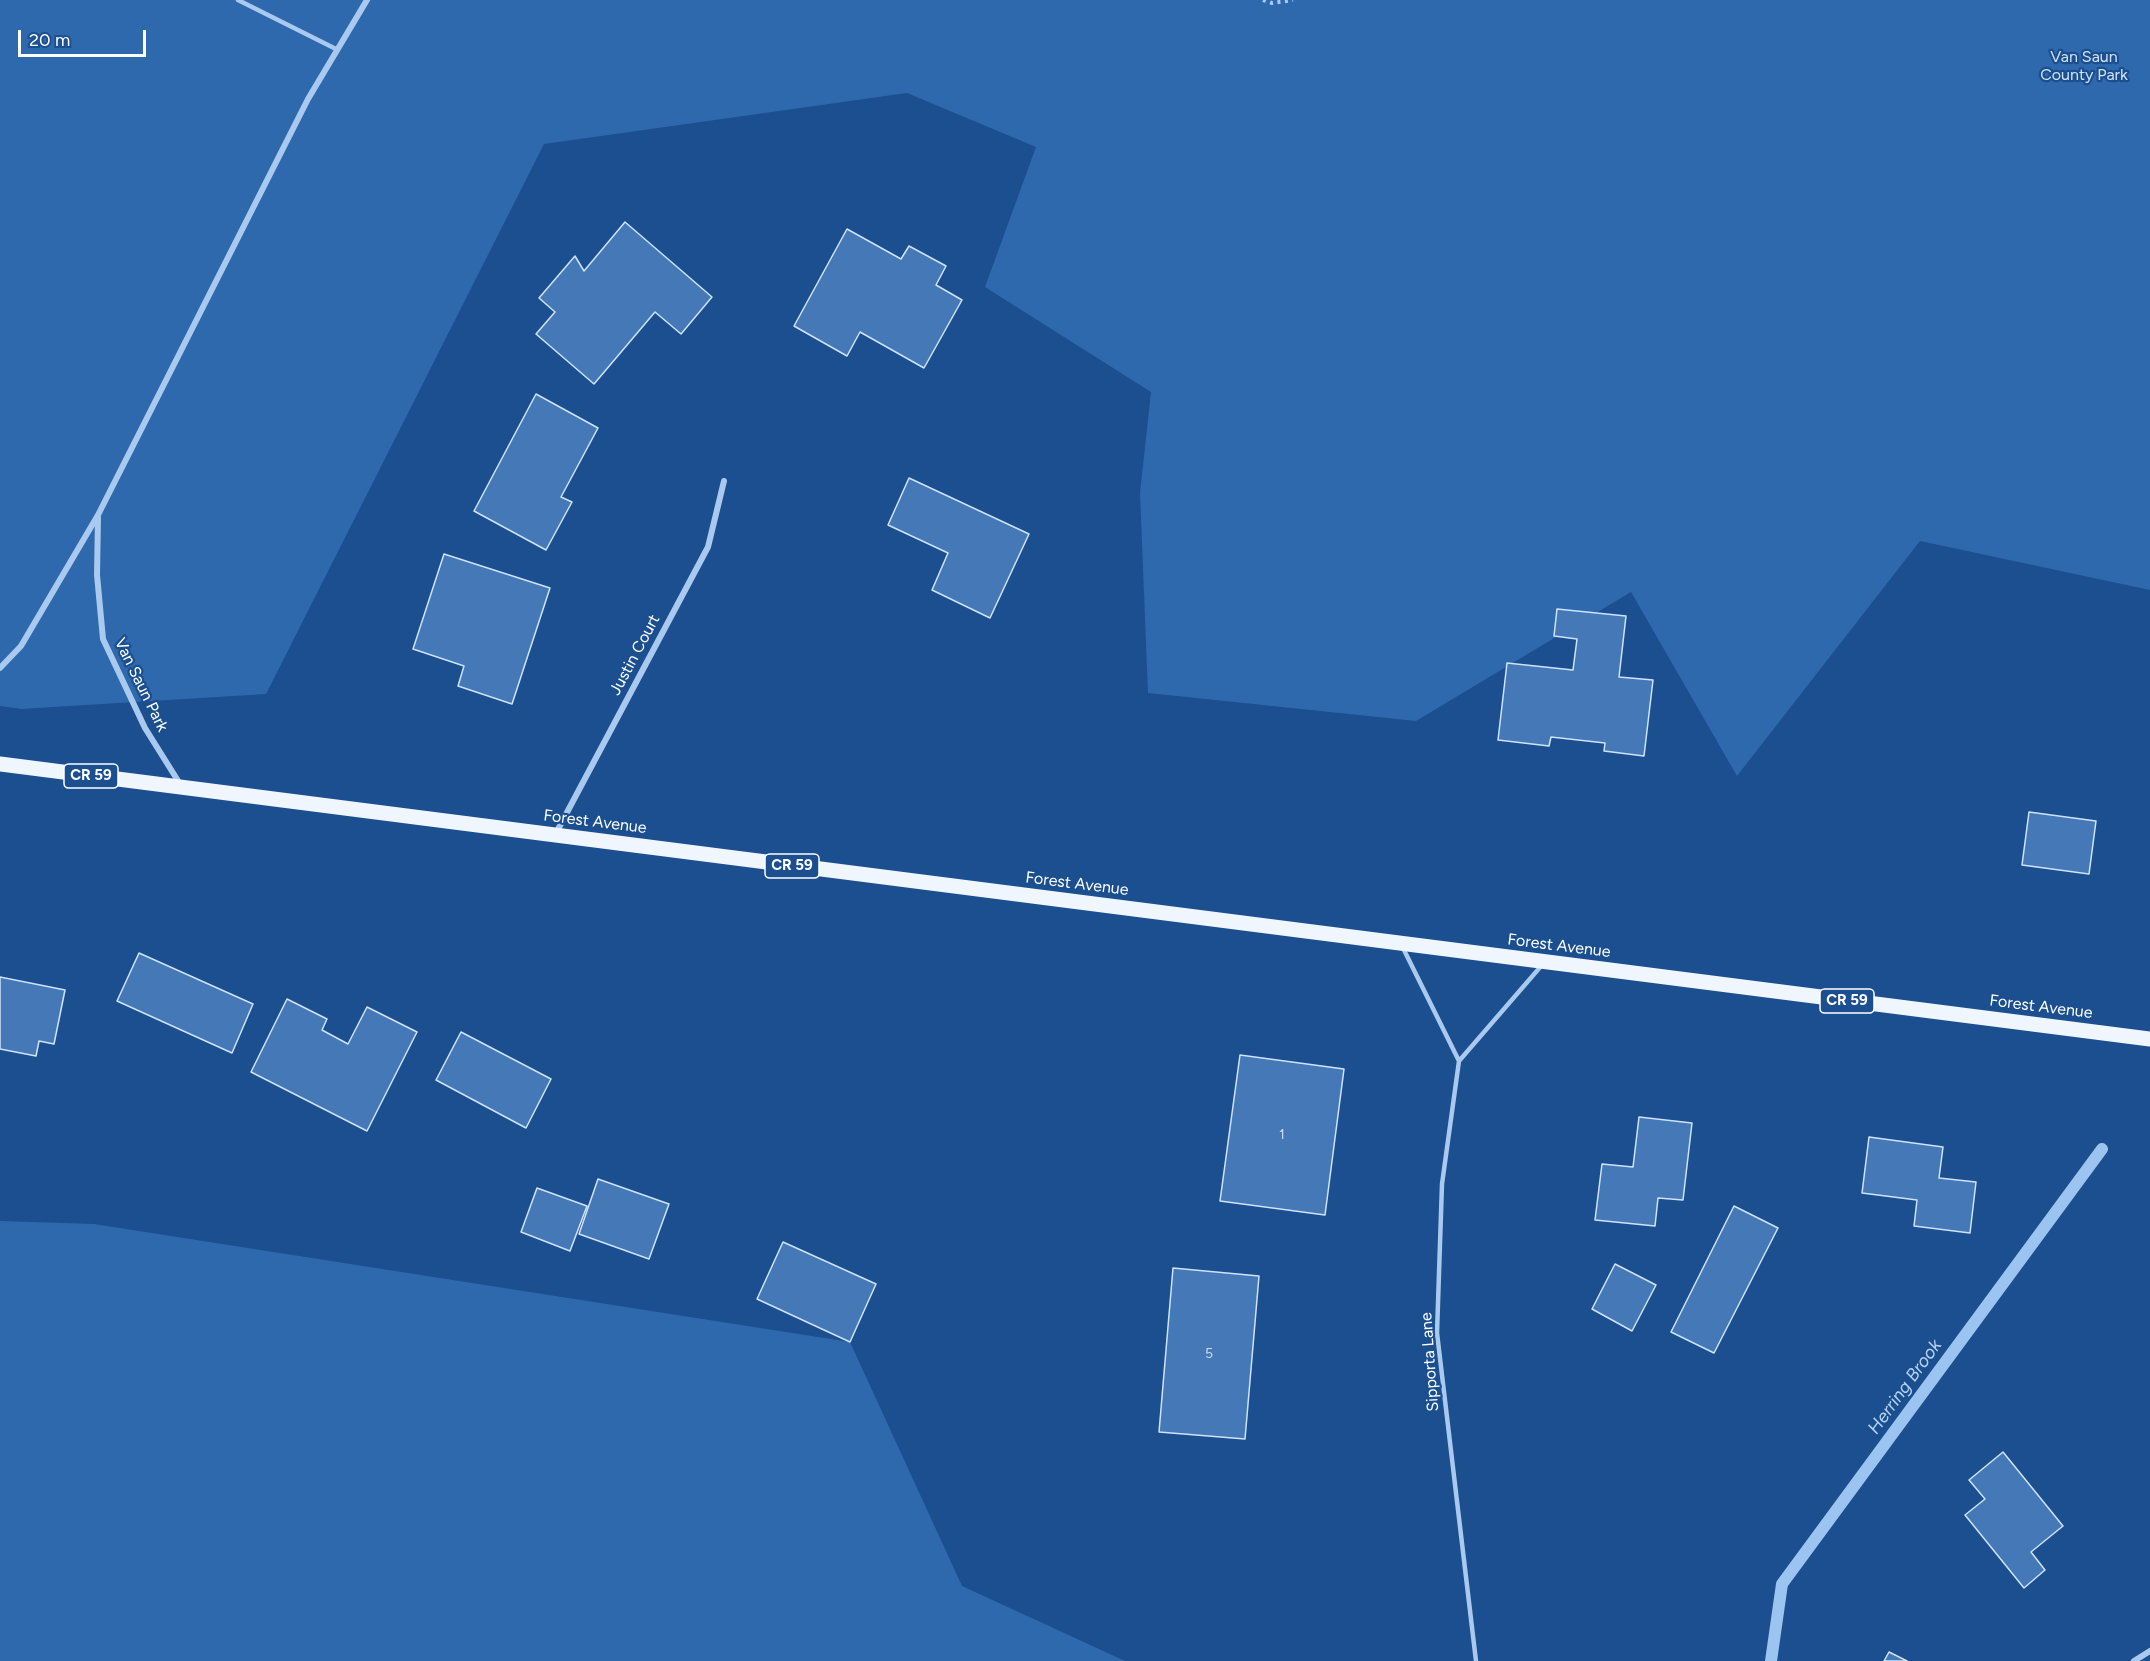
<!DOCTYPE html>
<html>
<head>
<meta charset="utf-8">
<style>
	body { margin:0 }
	#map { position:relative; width:2150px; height:1661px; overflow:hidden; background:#1b4f8f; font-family:Figtree,sans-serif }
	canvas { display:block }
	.scale { position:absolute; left:18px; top:30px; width:128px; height:27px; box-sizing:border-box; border:3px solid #fff; border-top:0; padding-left:8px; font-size:18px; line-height:21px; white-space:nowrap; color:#fff; -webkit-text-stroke:4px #1b4f8f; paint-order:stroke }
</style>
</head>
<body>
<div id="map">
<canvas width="2150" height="1661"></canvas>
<div class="scale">20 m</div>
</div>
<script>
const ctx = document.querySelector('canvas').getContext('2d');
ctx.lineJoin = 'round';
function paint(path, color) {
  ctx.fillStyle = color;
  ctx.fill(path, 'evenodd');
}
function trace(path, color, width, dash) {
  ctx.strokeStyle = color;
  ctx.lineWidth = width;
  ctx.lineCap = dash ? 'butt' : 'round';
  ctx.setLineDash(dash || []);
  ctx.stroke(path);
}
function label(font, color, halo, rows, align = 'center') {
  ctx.font = font + ' Figtree,sans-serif';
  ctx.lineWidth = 4.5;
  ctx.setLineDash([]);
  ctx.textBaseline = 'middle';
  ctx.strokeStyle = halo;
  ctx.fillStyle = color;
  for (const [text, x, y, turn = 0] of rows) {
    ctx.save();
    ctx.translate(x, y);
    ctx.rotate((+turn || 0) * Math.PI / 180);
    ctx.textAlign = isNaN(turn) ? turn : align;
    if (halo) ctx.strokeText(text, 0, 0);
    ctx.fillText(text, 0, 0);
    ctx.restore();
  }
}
const green = new Path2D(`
	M0 0H2150V590L1920 541 1737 776 1631 592 1416 721 1148 693 1140 493 1151 392 985 287 1036 147 907 93 544 144 266 694 21 709 0 706Z
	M0 1221 94 1224 850 1342 962 1586 1125 1661H0Z`);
const stream = new Path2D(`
	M1771 1661 1782 1584 2102 1149`);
const building = new Path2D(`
	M625 222 712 297 681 334 655 312 594 384 536 334 555 312 539 298 575 256 584 271Z
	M847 229 901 259 909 246 946 266 936 285 962 300 924 368 860 332 847 356 794 326Z
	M536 394 598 428 561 497 572 502 546 550 474 511Z
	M909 478 1029 534 990 618 932 590 948 553 888 525Z
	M444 554 550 588 512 704 458 686 464 666 413 649Z
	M1557 609 1626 616 1619 677 1653 680 1644 756 1604 751 1605 743 1551 737 1549 746 1498 740 1507 663 1573 670 1577 639 1554 636Z
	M2029 812 2096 821 2089 874 2022 865Z
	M139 953 253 1004 232 1053 117 1001Z
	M0 977 65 990 54 1044 39 1041 36 1056 0 1049Z
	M287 999 327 1019 322 1030 348 1044 367 1007 417 1032 367 1131 251 1072Z
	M461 1032 551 1079 526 1128 436 1080Z
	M1240 1055 1344 1069 1325 1215 1220 1201Z
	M1639 1117 1692 1123 1683 1200 1658 1198 1655 1226 1595 1220 1602 1164 1633 1167Z
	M1869 1137 1943 1147 1939 1178 1976 1182 1970 1233 1914 1226 1917 1200 1862 1193Z
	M598 1179 669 1204 649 1259 579 1234Z
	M537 1188 587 1206 570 1251 521 1232Z
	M1734 1206 1778 1228 1714 1353 1671 1332Z
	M783 1242 876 1284 850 1342 757 1299Z
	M1615 1264 1656 1285 1632 1331 1592 1309Z
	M1173 1268 1259 1276 1245 1439 1159 1432Z
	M2003 1452 2063 1526 2031 1552 2045 1570 2024 1588 1965 1515 1985 1499 1969 1480Z
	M1889 1652 1907 1661H1884Z`);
const path = new Path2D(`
	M1263 0 1272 3 1293 0`);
const lane = new Path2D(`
	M238 0 336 49
	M1403 948 1459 1061
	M1459 1061 1442 1184 1437 1333 1476 1661
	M1459 1061 1542 965`);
const street = new Path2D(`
	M98 517 97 575 103 639 145 728 180 784
	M0 668 21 646 98 515 308 99 367 0
	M555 835 708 547 724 481
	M2134 1661 2150 1651`);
const primary = new Path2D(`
	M0 764 2150 1039`);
const numberNames = [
	["1",1282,1135],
	["5",1209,1354]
];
const shields = [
	[91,776,54],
	[792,866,54],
	[1847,1001,54]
];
const shieldNames = [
	["CR 59",91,776],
	["CR 59",792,866],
	["CR 59",1847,1001]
];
const parkNames = [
	["Van Saun",2084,57],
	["County Park",2084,75]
];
const streetNames = [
	["Justin Court",635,655,-62],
	["Van Saun Park",141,685,64],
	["Forest Avenue",595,822,7],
	["Forest Avenue",1077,884,7],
	["Forest Avenue",1559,946,7],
	["Forest Avenue",2041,1007,7],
	["Sipporta Lane",1430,1362,-94]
];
const waterNames = [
	["Herring Brook",1905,1387,-54]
];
paint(green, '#2e69ad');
trace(stream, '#9cc4f0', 12);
paint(building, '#4478b7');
trace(building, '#cfe3fa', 1.5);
trace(path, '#a9c9ee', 4, [3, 4.5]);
trace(lane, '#a9c9ee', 4.5);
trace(street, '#a9c9ee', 6);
trace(primary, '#f0f6ff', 15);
label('14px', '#d0dded', null, numberNames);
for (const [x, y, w] of shields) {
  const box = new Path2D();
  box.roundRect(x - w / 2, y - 12, w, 24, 4.5);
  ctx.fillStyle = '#1b4f8f';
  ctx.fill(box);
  trace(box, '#fff', 1.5);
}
label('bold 15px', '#fff', null, shieldNames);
label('16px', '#cfe3fa', '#1b4f8f', parkNames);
label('16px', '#fff', '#1b4f8f', streetNames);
label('italic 18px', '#b5d3f5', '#1b4f8f', waterNames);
</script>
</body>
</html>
